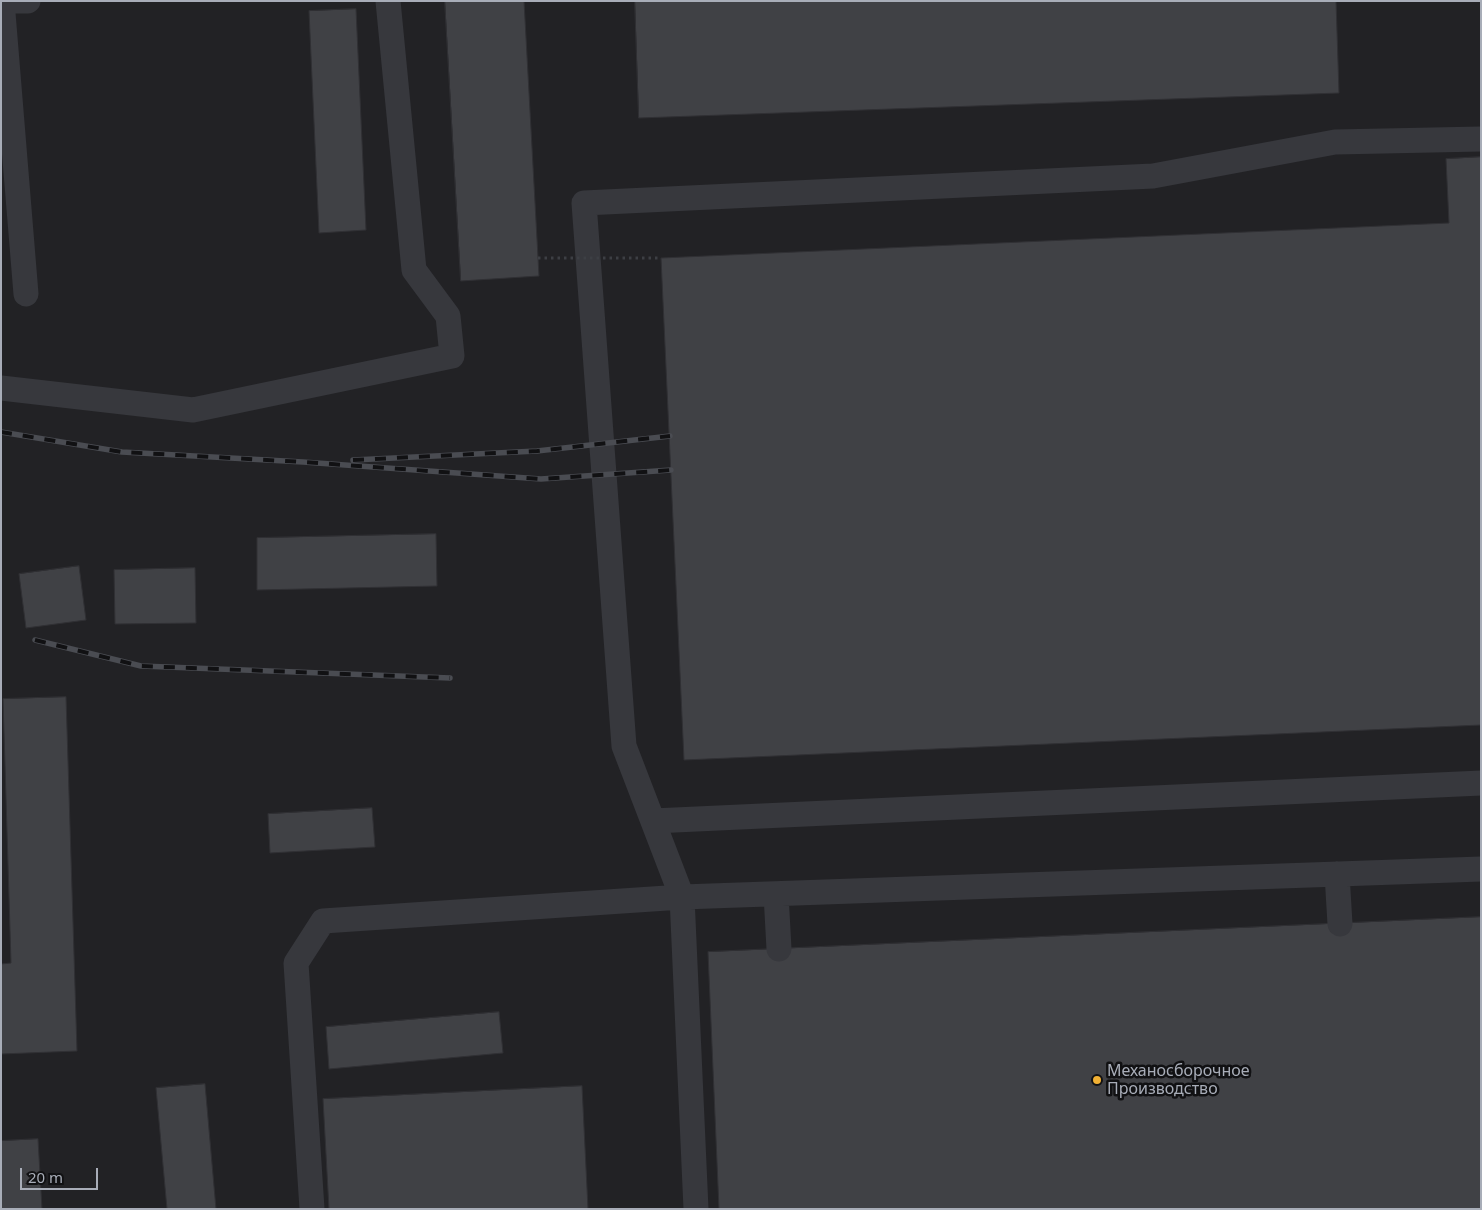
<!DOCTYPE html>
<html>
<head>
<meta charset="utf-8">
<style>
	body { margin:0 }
	#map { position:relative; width:1482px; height:1210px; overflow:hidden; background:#161618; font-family:"Noto Sans",sans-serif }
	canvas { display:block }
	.frame { position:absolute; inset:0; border:2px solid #a8adb8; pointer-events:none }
	.scale { position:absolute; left:20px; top:1168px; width:78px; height:22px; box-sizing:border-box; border:2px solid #a8adb8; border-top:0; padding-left:6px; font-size:15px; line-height:18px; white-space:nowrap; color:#a8adb8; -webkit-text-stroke:4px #111113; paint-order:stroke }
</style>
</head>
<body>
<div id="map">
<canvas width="1482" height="1210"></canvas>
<div class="frame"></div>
<div class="scale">20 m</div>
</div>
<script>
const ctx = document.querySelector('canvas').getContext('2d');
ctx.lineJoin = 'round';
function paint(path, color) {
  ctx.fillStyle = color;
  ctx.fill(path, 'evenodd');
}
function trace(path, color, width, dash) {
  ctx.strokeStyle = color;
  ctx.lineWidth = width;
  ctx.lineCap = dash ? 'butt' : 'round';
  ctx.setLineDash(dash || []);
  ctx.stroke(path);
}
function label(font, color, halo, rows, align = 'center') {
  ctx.font = font + ' "Noto Sans",sans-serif';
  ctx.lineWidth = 5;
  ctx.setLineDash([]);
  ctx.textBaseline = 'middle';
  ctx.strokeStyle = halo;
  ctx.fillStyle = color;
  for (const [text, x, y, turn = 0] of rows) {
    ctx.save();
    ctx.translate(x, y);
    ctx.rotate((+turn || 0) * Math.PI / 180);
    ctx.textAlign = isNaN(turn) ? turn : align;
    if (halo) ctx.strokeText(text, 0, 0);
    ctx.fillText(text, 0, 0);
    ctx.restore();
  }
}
const built = new Path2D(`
	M1 1H1481V1209H1Z`);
const building = new Path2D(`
	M445 1H524L539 276 461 281Z
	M635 1H1336L1339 93 639 118Z
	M356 9 366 230 319 233 309 11Z
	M1481 157V725L684 760 661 258 1449 223 1446 159Z
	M436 534 437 586 257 590V538Z
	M79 566 86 620 26 628 19 574Z
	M195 568 196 623 115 624 114 570Z
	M66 697 77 1051 1 1054V964L11 963 3 699Z
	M372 808 375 847 270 853 268 814Z
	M1481 917V1209H719L708 952Z
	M499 1012 503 1053 329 1069 326 1027Z
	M205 1084 216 1209H167L156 1088Z
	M582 1086 588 1209H329L323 1099Z
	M38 1139 42 1209H1V1141Z`);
const minor = new Path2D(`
	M26 294 2 1H28
	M1 388 193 410 452 356 448 316 414 270 388 1
	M653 821 1481 783
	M1337 874 1340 924
	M776 894 779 949
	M312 1209 296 963 323 921 682 897 1481 869
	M696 1209 682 897 624 746 584 203 1153 176 1335 142 1481 139`);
const rail = new Path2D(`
	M1 432 122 452 303 462 541 479 671 470
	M353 460 537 451 670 436
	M35 640 141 666 450 678`);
const pathBridge = new Path2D(`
	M538 258H661`);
const markers = [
	[1097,1080,5,"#f2b134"]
];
const poiNames = [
	["Механосборочное",1107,1071],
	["Производство",1107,1089]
];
paint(built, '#222225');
paint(building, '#404145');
trace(building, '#303034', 1);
trace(minor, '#37383d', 25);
trace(rail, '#4a4c52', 5.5);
trace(rail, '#111113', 4, [11]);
trace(pathBridge, '#3d3f44', 3, [2.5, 4]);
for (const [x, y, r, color] of markers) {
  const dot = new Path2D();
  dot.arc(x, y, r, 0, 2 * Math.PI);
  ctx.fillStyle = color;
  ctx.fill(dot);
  trace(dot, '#111113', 2);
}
label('16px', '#a8adb8', '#111113', poiNames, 'left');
</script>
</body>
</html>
